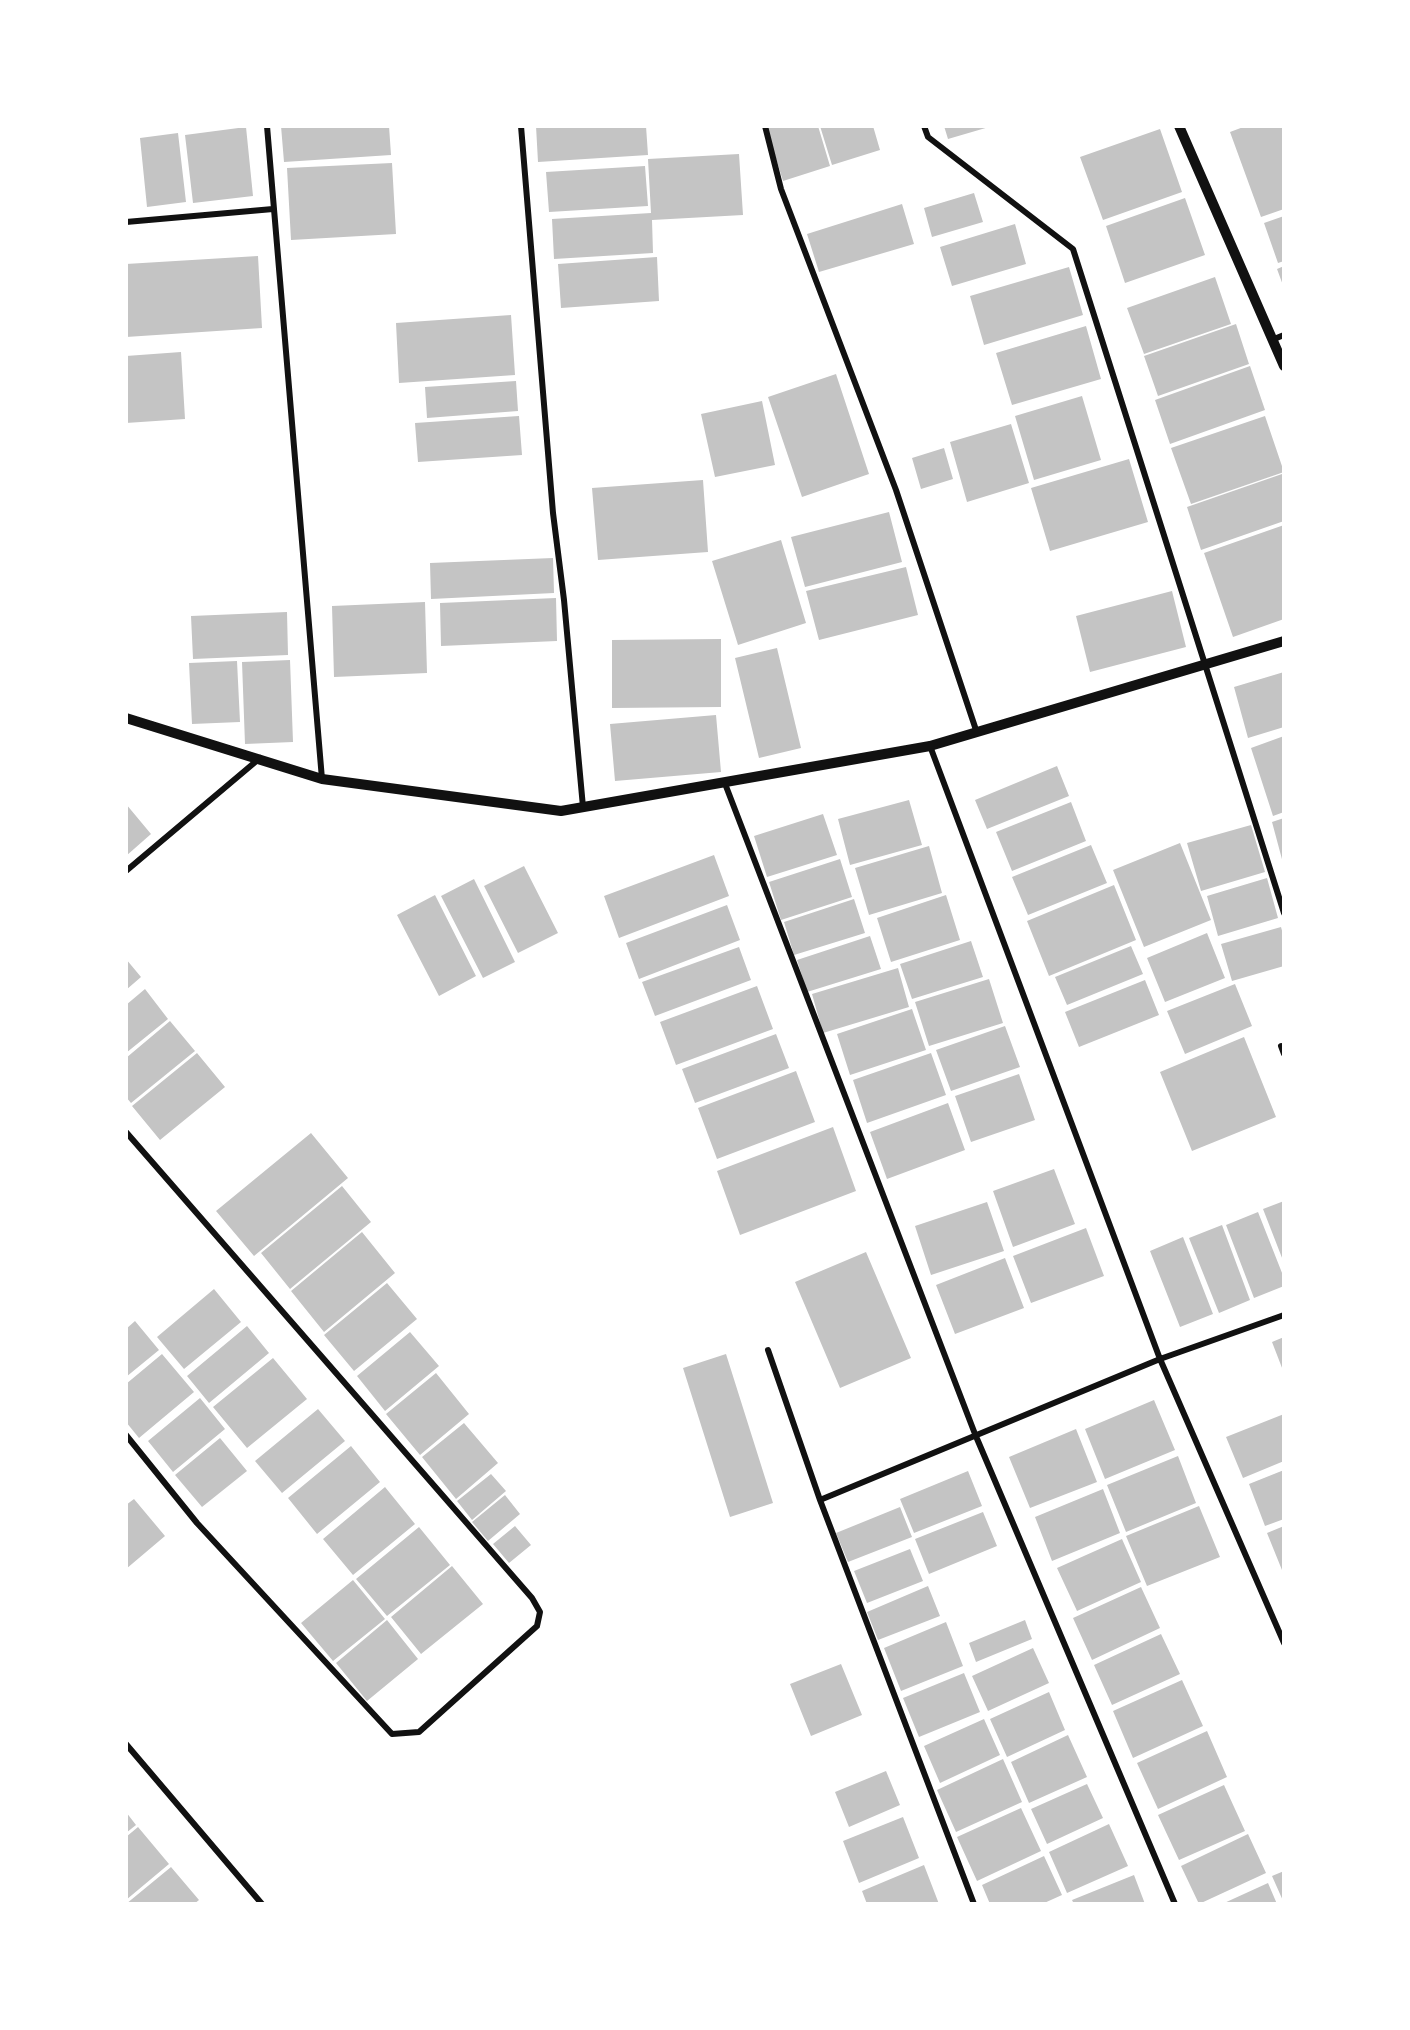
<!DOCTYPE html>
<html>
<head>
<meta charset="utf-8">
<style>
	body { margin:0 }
	#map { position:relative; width:1410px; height:2030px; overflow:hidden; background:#fff; font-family:"Titillium Web",sans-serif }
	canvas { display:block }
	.frame { position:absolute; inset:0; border:128px solid #fff; pointer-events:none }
</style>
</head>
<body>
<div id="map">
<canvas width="1410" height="2030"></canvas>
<div class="frame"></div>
</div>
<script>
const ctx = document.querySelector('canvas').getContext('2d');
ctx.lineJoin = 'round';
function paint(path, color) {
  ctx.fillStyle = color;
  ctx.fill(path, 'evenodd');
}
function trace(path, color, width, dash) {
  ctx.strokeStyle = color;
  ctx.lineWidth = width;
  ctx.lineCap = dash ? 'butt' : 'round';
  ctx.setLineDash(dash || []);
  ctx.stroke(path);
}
const building = new Path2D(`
	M281 126H389L391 155 284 162Z
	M536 126H646L648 155 538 162Z
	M766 126H818L830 166 783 181Z
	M820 126H873L880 150 832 165Z
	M944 126H989V127L948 139Z
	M1246 126H1284V209L1261 217 1230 132Z
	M246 127 253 196 193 203 185 135Z
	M1160 129 1182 192 1103 220 1080 157Z
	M178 133 186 202 147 207 140 138Z
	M739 154 743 215 652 220 653 253 554 259 552 219 651 213 648 159Z
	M392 163 396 234 291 240 287 168Z
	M645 166 648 206 549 212 546 172Z
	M974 193 983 222 932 237 924 208Z
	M1185 198 1205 255 1125 283 1106 226Z
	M902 204 914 244 819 272 807 234Z
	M1284 216V261L1278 263 1264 223Z
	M1015 224 1026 264 952 286 940 247Z
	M258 256 262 328 126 337V264Z
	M657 257 659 301 561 308 558 264Z
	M1284 266V288L1277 269Z
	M1069 267 1083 315 984 345 970 296Z
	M1215 277 1231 324 1144 354 1127 308Z
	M511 315 515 375 399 383 396 323Z
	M1236 324 1249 364 1158 396 1144 356Z
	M1086 326 1101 379 1012 405 996 353Z
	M181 352 185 419 126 423V356Z
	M1250 366 1265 410 1170 444 1155 400Z
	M836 374 869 474 802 497 768 397Z
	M516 381 518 411 427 418 425 387Z
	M1082 396 1101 460 1034 480 1015 416Z
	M762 401 775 465 715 477 701 414Z
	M519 416 522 455 418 462 415 423Z
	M1265 416 1284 472 1191 504 1171 448Z
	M1011 424 1029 483 967 502 950 442Z
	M944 448 953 479 921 489 912 458Z
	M1129 459 1148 522 1050 551 1031 488Z
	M1282 474 1284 521 1201 550 1187 507Z
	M703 480 708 552 598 560 592 488Z
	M889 512 902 562 805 587 791 537Z
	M1284 525V619L1233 637 1204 553Z
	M781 540 806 623 738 645 712 561Z
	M553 558 554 593 431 599 430 563Z
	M906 567 918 615 819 640 806 591Z
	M1172 591 1186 647 1090 672 1076 616Z
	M556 598 557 641 441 646 440 603Z
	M425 602 427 673 334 677 332 606Z
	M287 612 288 655 193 659 191 616Z
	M721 639V707L612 708V640Z
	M777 648 801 748 759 758 735 658Z
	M290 660 293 742 245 744 242 662Z
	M237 661 240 722 192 724 189 663Z
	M1284 672V727L1248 738 1234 687Z
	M716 715 721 772 615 781 610 724Z
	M1284 736V812L1273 816 1251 748Z
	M1057 766 1069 796 987 829 975 800Z
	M909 800 922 845 850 865 838 819Z
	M1071 802 1086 841 1012 871 996 832Z
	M126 804 151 834 126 856Z
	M823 814 837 855 767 877 754 836Z
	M1284 818V862L1283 863 1272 822Z
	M1251 825 1265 872 1201 891 1187 843Z
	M1180 843 1211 920 1144 947 1113 870Z
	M1091 845 1107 883 1028 915 1012 877Z
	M929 846 942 893 869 915 855 868Z
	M714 855 729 896 619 938 604 896Z
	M840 859 852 897 781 920 769 882Z
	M524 866 558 933 518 953 484 886Z
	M1267 878 1278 918 1218 936 1207 896Z
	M474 879 515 962 483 978 441 896Z
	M1114 885 1136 940 1049 976 1027 921Z
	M435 895 476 976 439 996 397 915Z
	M946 895 960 940 891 962 877 918Z
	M854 899 865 933 794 955 784 922Z
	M727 905 740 940 639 979 626 943Z
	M1281 927 1284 938V966L1232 981 1221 944Z
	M1207 933 1225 978 1165 1002 1147 958Z
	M870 936 881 969 807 992 797 960Z
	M971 941 983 977 912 999 900 964Z
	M1131 946 1143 974 1067 1005 1055 977Z
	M739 947 751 980 655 1016 642 982Z
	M126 959 141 977 126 990Z
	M898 968 909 1007 823 1033 812 994Z
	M989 979 1003 1023 929 1046 915 1002Z
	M1145 980 1159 1015 1079 1047 1065 1012Z
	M1235 984 1252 1026 1185 1054 1167 1011Z
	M757 986 773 1029 676 1065 660 1022Z
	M145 989 168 1019 126 1053V1005Z
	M912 1009 926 1050 850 1075 837 1034Z
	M170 1021 195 1051 131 1103 126 1097V1058Z
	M1005 1026 1020 1067 951 1091 936 1050Z
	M776 1034 789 1068 695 1103 682 1069Z
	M1244 1037 1276 1117 1192 1151 1160 1072Z
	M197 1053 225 1087 160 1140 132 1106Z
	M931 1053 946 1095 867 1123 853 1080Z
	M796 1071 815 1122 717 1159 698 1108Z
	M1019 1074 1035 1120 971 1142 955 1096Z
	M948 1103 965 1150 887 1179 870 1132Z
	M833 1127 856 1191 740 1235 717 1171Z
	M311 1133 348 1178 254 1256 216 1211Z
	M1054 1169 1075 1224 1013 1247 993 1191Z
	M342 1186 371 1222 290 1289 261 1253Z
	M1284 1201V1263L1263 1209Z
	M987 1202 1004 1251 931 1275 915 1226Z
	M1258 1212 1284 1278V1286L1254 1298 1226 1225Z
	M1222 1225 1250 1300 1219 1313 1189 1238Z
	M1086 1228 1104 1276 1031 1303 1013 1256Z
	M362 1232 395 1273 324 1332 291 1291Z
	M1183 1237 1213 1314 1180 1327 1150 1251Z
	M866 1252 911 1358 840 1388 795 1282Z
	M1005 1258 1024 1308 955 1334 936 1285Z
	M387 1283 417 1319 354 1371 324 1335Z
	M214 1289 241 1322 184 1369 157 1337Z
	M135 1321 159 1350 126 1377V1329Z
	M247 1326 269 1353 209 1403 187 1376Z
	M410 1332 439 1366 385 1411 357 1376Z
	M1284 1337V1373L1272 1342Z
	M162 1354 194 1392 139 1438 126 1422V1384Z
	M726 1354 773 1503 730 1517 683 1368Z
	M273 1358 307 1399 247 1448 213 1407Z
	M436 1373 469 1414 420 1455 386 1414Z
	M200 1398 225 1429 173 1472 148 1441Z
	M1154 1400 1175 1450 1105 1479 1085 1429Z
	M318 1409 345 1441 282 1493 255 1461Z
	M1284 1414V1461L1243 1478 1226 1437Z
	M464 1423 498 1463 456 1499 422 1457Z
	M1076 1429 1097 1482 1030 1508 1009 1457Z
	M220 1438 247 1471 202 1507 175 1475Z
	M351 1446 380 1482 317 1534 288 1498Z
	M1178 1456 1196 1503 1126 1532 1107 1485Z
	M1284 1470V1519L1265 1526 1249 1484Z
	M968 1471 982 1506 914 1533 900 1499Z
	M491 1474 506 1491 472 1520 457 1501Z
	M385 1487 415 1524 353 1575 323 1539Z
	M1103 1489 1120 1533 1052 1561 1035 1517Z
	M505 1495 520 1514 488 1541 472 1522Z
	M134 1499 165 1536 126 1569V1505Z
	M1199 1506 1220 1557 1147 1586 1126 1536Z
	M900 1507 912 1537 848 1562 836 1533Z
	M983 1512 997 1546 929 1574 915 1539Z
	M515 1526 531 1545 509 1563 493 1544Z
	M1284 1526V1575L1267 1533Z
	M419 1527 450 1565 387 1616 356 1579Z
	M1122 1539 1141 1582 1077 1611 1057 1568Z
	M910 1549 923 1581 867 1603 854 1571Z
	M452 1566 483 1604 421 1654 391 1617Z
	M353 1580 385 1619 333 1661 301 1623Z
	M928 1586 940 1616 878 1640 867 1612Z
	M1141 1587 1160 1628 1092 1660 1073 1618Z
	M387 1620 418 1659 367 1701 336 1663Z
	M1025 1620 1032 1639 976 1662 969 1643Z
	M946 1622 963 1666 901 1691 884 1648Z
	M1161 1634 1180 1674 1112 1705 1094 1665Z
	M1033 1648 1049 1683 988 1711 972 1676Z
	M841 1664 862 1715 811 1736 790 1684Z
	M964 1673 980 1712 919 1737 903 1698Z
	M1182 1680 1203 1726 1133 1758 1113 1711Z
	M1049 1692 1065 1730 1007 1757 990 1719Z
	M984 1719 1000 1755 940 1783 924 1746Z
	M1207 1731 1227 1777 1158 1809 1137 1763Z
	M1068 1735 1087 1777 1029 1803 1011 1762Z
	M1003 1759 1022 1802 956 1832 937 1790Z
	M886 1771 900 1805 849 1827 835 1792Z
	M1087 1784 1103 1818 1047 1844 1031 1809Z
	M1224 1785 1245 1831 1179 1860 1158 1815Z
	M1021 1808 1041 1851 977 1881 957 1837Z
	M126 1812 136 1825 126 1833Z
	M903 1817 919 1858 859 1883 843 1841Z
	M1109 1824 1128 1866 1067 1893 1049 1852Z
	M138 1827 169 1864 126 1900V1837Z
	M1248 1834 1266 1873 1199 1904 1181 1866Z
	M1044 1856 1062 1895 1042 1904H990L982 1885Z
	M924 1865 939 1904H867L862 1891Z
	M171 1867 199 1900 194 1904H126Z
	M1284 1871V1903L1272 1876Z
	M1134 1875 1145 1904H1074L1072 1900Z
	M1268 1883 1277 1904H1222Z`);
const minor = new Path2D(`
	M267 126 322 779
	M521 126 553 513 564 600 583 807
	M765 126 781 189 896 490 977 733
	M924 126 928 137 1073 249 1284 913
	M126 222 273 209
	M1274 339 1284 335
	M930 746 1160 1359 1284 1643
	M724 781 975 1434 1175 1904
	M126 871 260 758
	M1281 1046 1284 1054
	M126 1132 532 1598 540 1612 537 1626 419 1732 392 1734 197 1523 126 1435
	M768 1350 820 1500 974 1904
	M820 1500 1160 1359 1284 1315
	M126 1744 262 1904`);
const tertiary = new Path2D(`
	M1179 126 1284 366
	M126 718 322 779 561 811 930 746 1284 641`);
paint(building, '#c4c4c4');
trace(minor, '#111', 6);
trace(tertiary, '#111', 10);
</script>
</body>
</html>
